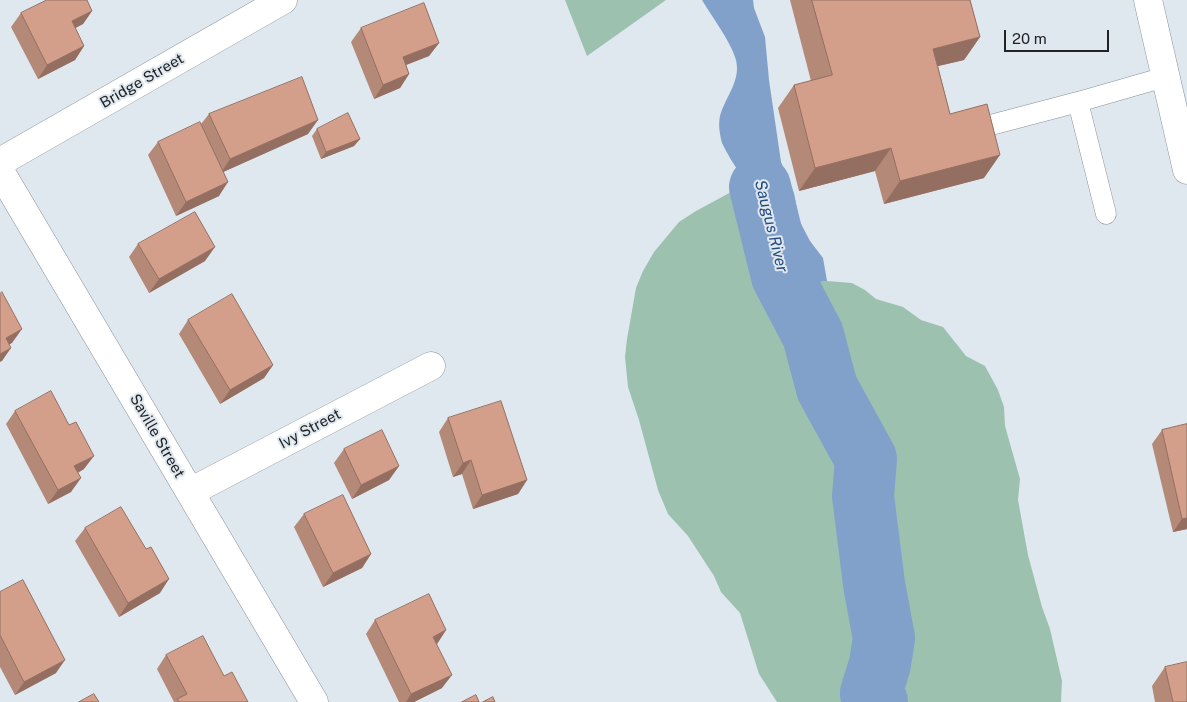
<!DOCTYPE html>
<html>
<head>
<meta charset="utf-8">
<style>
	body { margin:0 }
	#map { position:relative; width:1187px; height:702px; overflow:hidden; background:#dfe7ef; font-family:"Public Sans",sans-serif }
	canvas { display:block }
	.scale { position:absolute; left:1004px; top:30px; width:105px; height:22px; box-sizing:border-box; border:2px solid #212326; border-top:0; padding-left:6px; font-size:15px; line-height:18px; white-space:nowrap; color:#212326; -webkit-text-stroke:4px #dfe7ef; paint-order:stroke }
</style>
</head>
<body>
<div id="map">
<canvas width="1187" height="702"></canvas>
<div class="scale">20 m</div>
</div>
<script>
const ctx = document.querySelector('canvas').getContext('2d');
ctx.lineJoin = 'round';
function paint(path, color) {
  ctx.fillStyle = color;
  ctx.fill(path, 'evenodd');
}
function trace(path, color, width, dash) {
  ctx.strokeStyle = color;
  ctx.lineWidth = width;
  ctx.lineCap = dash ? 'butt' : 'round';
  ctx.setLineDash(dash || []);
  ctx.stroke(path);
}
function label(font, color, halo, rows, align = 'center') {
  ctx.font = font + ' "Public Sans",sans-serif';
  ctx.lineWidth = 4;
  ctx.setLineDash([]);
  ctx.textBaseline = 'middle';
  ctx.strokeStyle = halo;
  ctx.fillStyle = color;
  for (const [text, x, y, turn = 0] of rows) {
    ctx.save();
    ctx.translate(x, y);
    ctx.rotate((+turn || 0) * Math.PI / 180);
    ctx.textAlign = isNaN(turn) ? turn : align;
    if (halo) ctx.strokeText(text, 0, 0);
    ctx.fillText(text, 0, 0);
    ctx.restore();
  }
}
const green = new Path2D(`
	M565 0H666L587 56Z
	M746 184 759 206 769 229 773 249 780 270 804 284 827 281 852 283 865 290 876 299 903 307 921 320 943 327 966 356 985 366 998 390 1004 407 1005 426 1020 479 1018 500 1028 555 1042 607 1050 629 1062 681 1061 702H777L759 674 740 613 721 592 714 576 688 536 668 514 658 490 639 420 628 387 625 357 627 339 636 288 643 271 654 252 679 222 696 211Z`);
const water = new Path2D(`
	M702 0H753L754 8 765 37 769 80 781 162 794 193 799 220 810 241 823 258 827 281 804 284 780 270C773 249 769 227 760 207 749 184 732 165 722 143 720 135 718 125 720 116 725 97 743 79 735 57 729 39 712 17 702 0Z`);
const river = new Path2D(`
	M760 187 782 276 813 335 827 388 866 459 863 496 874 584 884 638 880 664 871 693 877 702`);
const service = new Path2D(`
	M987 126 1078 102
	M1106 214 1078 102 1165 77`);
const minor = new Path2D(`
	M0 162 283 0
	M0 171 314 702
	M190 492 431 366`);
const tertiary = new Path2D(`
	M1148 0 1187 170`);
const wall = new Path2D(`
	M790 0H970L980 37 964 60 938 66 950 114 984 178 884 204 875 171 799 191 778 108 794 85 811 81Z
	M92 11 83 24 75 28 84 46 75 60 38 79 11 27 21 13Z
	M361 28 439 43 429 56 406 65 409 74 400 88 374 99 351 42Z
	M209 114 308 134 223 172 219 196 176 216 148 155 158 142 201 124Z
	M317 129 360 139 354 146 321 159 312 136Z
	M138 244 205 261 149 293 129 257Z
	M188 320 273 365 264 378 220 404 179 334Z
	M15 411 69 425 84 469 78 473 71 492 48 504 6 424Z
	M448 418 527 480 518 494 473 509 462 474 453 477 439 432Z
	M1187 424V529L1173 532 1152 444 1162 430Z
	M344 449 399 466 389 480 352 499 334 463Z
	M304 514 371 554 362 568 323 587 294 527Z
	M85 528 160 593 119 617 75 541Z
	M0 592 56 673 15 695 0 667Z
	M375 620 446 630 437 644 442 688 414 702H399L366 634Z
	M166 655 224 676 248 702H174L157 669Z
	M1165 667 1187 702H1155L1152 686Z`);
const shadedWall = new Path2D(`
	M92 11 83 24 62 35 72 21Z
	M980 37 964 60 917 71 933 49Z
	M439 43 429 56 393 70 403 57Z
	M84 46 75 60 38 79 47 65Z
	M409 74 400 88 374 99 383 85Z
	M318 120 308 134 221 173 230 159Z
	M360 139 354 146 321 159 326 152Z
	M891 148 875 171 799 191 815 168Z
	M1000 155 984 178 884 204 900 181Z
	M228 182 219 196 176 216 186 202Z
	M215 247 205 261 149 293 159 279Z
	M22 329 12 343 0 350 6 338Z
	M11 348 2 361 0 362V354Z
	M273 365 264 378 220 404 230 390Z
	M94 456 84 469 65 479 74 466Z
	M471 460 462 474 453 477 463 463Z
	M399 466 389 480 352 499 361 485Z
	M81 478 71 492 48 504 58 490Z
	M527 480 518 494 473 509 482 495Z
	M1187 518V529L1173 532 1182 519Z
	M371 554 362 568 323 587 333 573Z
	M169 579 160 593 119 617 128 603Z
	M446 630 437 644 433 637Z
	M65 660 56 673 15 695 24 682Z
	M452 675 442 688 414 702H406L411 694Z`);
const building = new Path2D(`
	M47 0H87L92 11 72 21 84 46 47 65 21 13Z
	M812 0H970L980 37 933 49 950 114 987 104 1000 155 900 181 891 148 815 168 794 85 832 75Z
	M424 3 439 43 403 57 409 74 383 85 361 28Z
	M302 77 318 120 230 159 209 114Z
	M348 113 360 139 326 152 317 129Z
	M200 122 228 182 186 202 158 142Z
	M195 212 215 247 159 279 138 244Z
	M2 292 22 329 6 338 11 348 0 354V294Z
	M232 294 273 365 230 390 188 320Z
	M51 391 69 425 76 422 94 456 74 466 81 478 58 490 15 411Z
	M501 401 527 480 482 495 471 460 463 463 448 418Z
	M1187 424V518L1182 519 1162 430Z
	M382 430 399 466 361 485 344 449Z
	M343 495 371 554 333 573 304 514Z
	M121 507 146 549 151 547 169 579 128 603 85 528Z
	M23 580 65 660 24 682 0 635V592Z
	M429 594 446 630 433 637 452 675 411 694 375 620Z
	M203 636 224 676 232 672 248 702H179L177 699 187 694 166 655Z
	M1187 662V702H1173L1165 667Z
	M94 694 99 702H79Z
	M476 695 479 702H462Z
	M493 697 495 702H483Z`);
const streetNames = [
	["Bridge Street",142,81,-30],
	["Ivy Street",310,429,-28],
	["Saville Street",157,436,60]
];
const waterNames = [
	["Saugus River",771,226,76]
];
paint(green, '#9dc1af');
paint(water, '#82a1ca');
trace(river, '#82a1ca', 62);
trace(service, '#8b929a', 21);
trace(minor, '#8b929a', 29);
trace(tertiary, '#8b929a', 29);
trace(service, '#fff', 20);
trace(minor, '#fff', 28);
trace(tertiary, '#fff', 28);
paint(wall, '#b58977');
paint(shadedWall, '#946f61');
paint(building, '#d39f8a');
trace(building, '#946f61', 1);
label('15px', '#212326', '#dfe7ef', streetNames);
label('italic 16px', '#224a7f', '#dfe7ef', waterNames);
</script>
</body>
</html>
